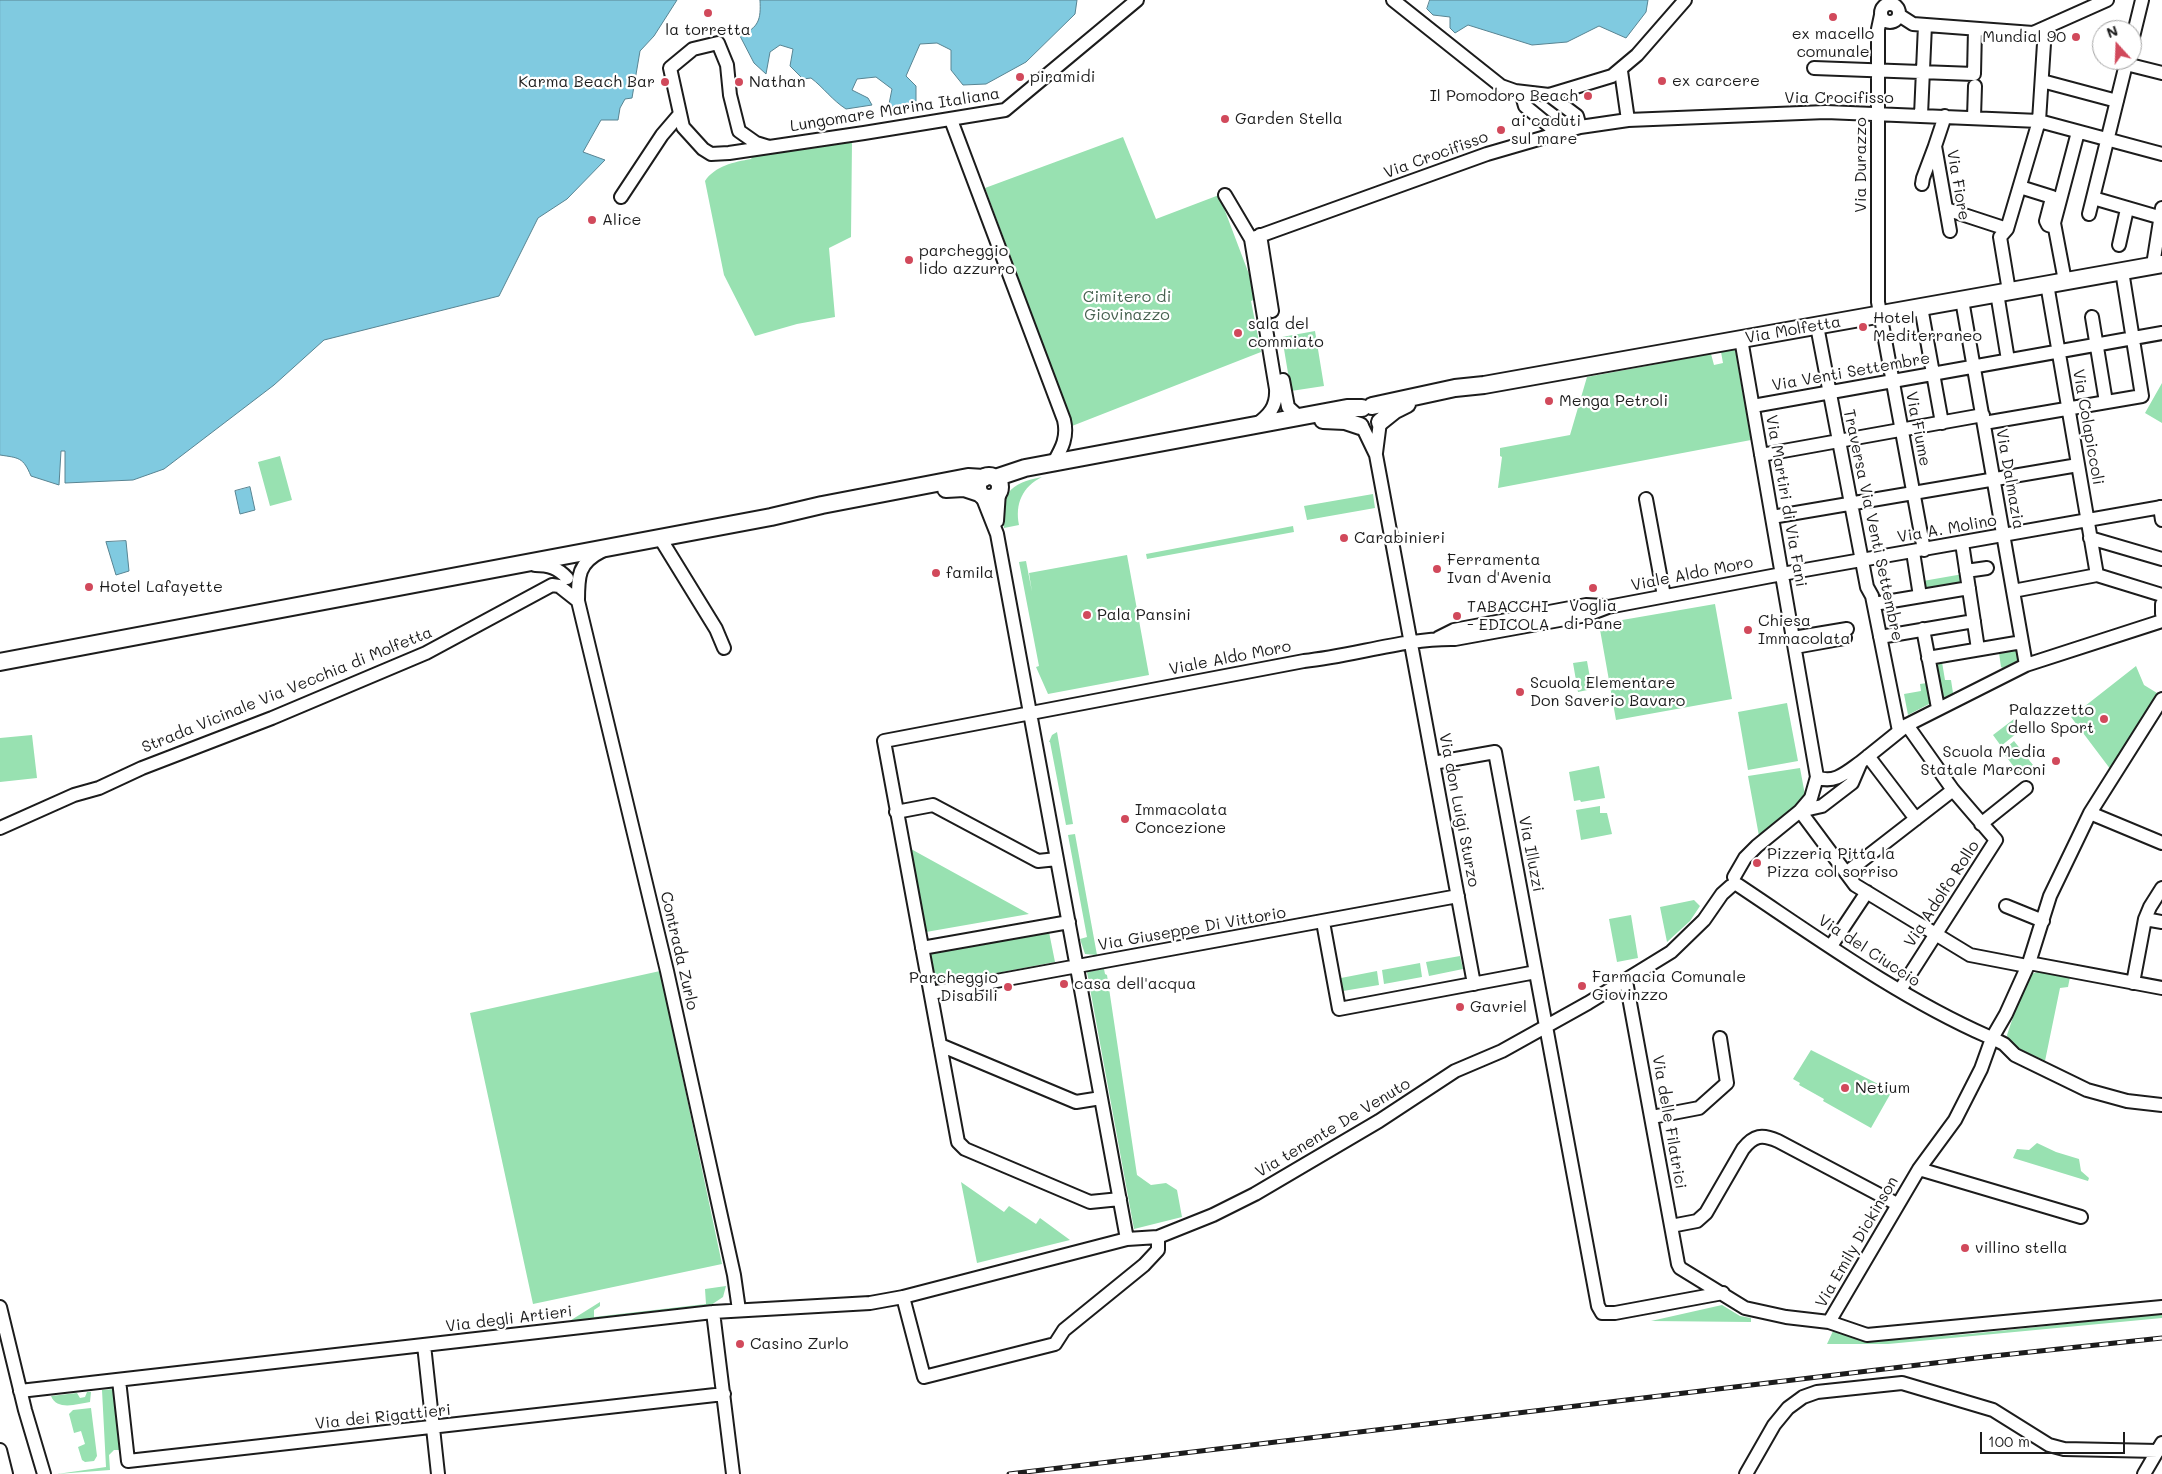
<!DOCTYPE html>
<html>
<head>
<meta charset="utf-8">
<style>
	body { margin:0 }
	#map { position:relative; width:2162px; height:1474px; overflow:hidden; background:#fff; font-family:Mali,sans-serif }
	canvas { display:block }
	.north { position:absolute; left:2092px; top:20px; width:50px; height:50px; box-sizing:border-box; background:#fff; border:1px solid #a4a4a4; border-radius:50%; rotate:340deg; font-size:14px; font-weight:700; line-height:20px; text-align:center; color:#1c1c1c }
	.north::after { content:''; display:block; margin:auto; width:18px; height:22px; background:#d1495b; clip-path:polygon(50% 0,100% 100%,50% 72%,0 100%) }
	.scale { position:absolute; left:1980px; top:1432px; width:145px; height:22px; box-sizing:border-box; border:2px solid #1c1c1c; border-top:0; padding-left:6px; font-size:15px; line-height:18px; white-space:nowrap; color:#1c1c1c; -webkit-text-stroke:4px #fff; paint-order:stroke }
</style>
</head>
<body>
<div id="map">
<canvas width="2162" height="1474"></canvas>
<div class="north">N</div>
<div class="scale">100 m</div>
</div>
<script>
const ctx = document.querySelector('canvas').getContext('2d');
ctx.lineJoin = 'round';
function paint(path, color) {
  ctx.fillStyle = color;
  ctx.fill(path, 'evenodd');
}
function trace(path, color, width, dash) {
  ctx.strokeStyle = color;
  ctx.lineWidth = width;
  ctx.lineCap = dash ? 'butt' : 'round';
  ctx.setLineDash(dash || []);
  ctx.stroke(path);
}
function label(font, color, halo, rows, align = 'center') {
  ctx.font = font + ' Mali,sans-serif';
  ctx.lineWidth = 4.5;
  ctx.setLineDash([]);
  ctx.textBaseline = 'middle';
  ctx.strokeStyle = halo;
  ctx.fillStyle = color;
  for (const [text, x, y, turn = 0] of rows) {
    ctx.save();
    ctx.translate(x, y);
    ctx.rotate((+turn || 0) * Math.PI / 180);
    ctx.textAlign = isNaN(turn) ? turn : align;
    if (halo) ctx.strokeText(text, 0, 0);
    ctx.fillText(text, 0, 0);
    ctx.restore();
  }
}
const green = new Path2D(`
	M1123 137 1156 219 1219 195 1258 298 1251 301 1261 352 1072 426 1055 376 985 188Z
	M852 141 851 237 829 248 835 317 797 324 755 336 724 275 705 181C715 166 734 162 751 159L754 154Z
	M1315 331 1324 386 1291 391 1282 337Z
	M1735 349 1751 440 1498 488 1502 457 1500 456V448L1570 435 1587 377 1711 354 1714 365 1723 363 1721 352Z
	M2162 383V423L2145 413Z
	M280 456 292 500 270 506 258 462Z
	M1042 477C1022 487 1015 504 1019 525L1004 528C998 495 1010 483 1042 477Z
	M1373 494 1375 508 1307 520 1304 506Z
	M1293 526 1294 532 1147 559 1146 554Z
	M1127 555 1149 675 1048 694 1036 667 1039 666 1019 562 1026 561 1032 592 1029 573Z
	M1963 574 1965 583 1925 591 1923 581Z
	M1715 604 1732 699 1616 720 1599 624Z
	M2017 649 2019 660 2003 668 2001 667 1999 653Z
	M1587 661 1592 689 1578 692 1573 663Z
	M1942 662 1945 680H1951L1953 693 1941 699 1935 664Z
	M2136 666 2144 685 2157 693 2158 697 2111 770 2071 717Z
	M1927 683 1931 703 1908 715 1904 694 1921 691 1920 684Z
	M1787 703 1798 761 1748 770 1738 712Z
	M2014 719 2022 729 2001 746 1993 735Z
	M1057 732 1073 824 1066 825 1050 742H1049L1052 735Z
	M32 735 37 778 0 782V738Z
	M2014 741 2033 765 2020 775 2002 751Z
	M1599 766 1605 798 1581 802 1580 800 1574 801 1569 772Z
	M1800 768 1805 795 1798 804 1759 836 1748 776Z
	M1600 806V813H1607L1612 834 1581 840 1576 810Z
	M1075 834 1097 955 1085 954 1080 939 1087 937 1068 835Z
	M911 849 1029 914 926 932Z
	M1694 900 1700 906 1690 921 1667 942 1660 907Z
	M1631 915 1638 958 1617 962 1609 919Z
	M1049 932 1055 962 934 985 929 953Z
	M1460 956 1463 969 1429 976 1426 962Z
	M1420 963 1422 977 1384 984 1382 970Z
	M1104 969 1105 974 1107 975 1137 1175 1151 1185 1166 1183 1177 1190 1182 1217 1134 1229 1087 972Z
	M660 971 722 1264 533 1304 470 1013Z
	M1377 971 1379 985 1343 991 1341 978Z
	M2041 971 2070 977 2068 987 2060 988 2045 1061 2012 1045 2009 1042 2007 1035 2026 979 2031 974Z
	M1811 1050 1892 1091 1871 1128 1823 1101 1824 1099 1799 1085 1800 1083 1793 1079Z
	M2037 1143 2056 1152 2079 1159 2081 1171 2089 1178 2088 1181 2013 1158 2017 1149 2029 1150Z
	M961 1182 1004 1212 1009 1206 1036 1224 1040 1218 1070 1240 977 1263Z
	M726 1286 723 1297 711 1305 568 1322 600 1302V1306L594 1310V1317L706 1304 705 1289Z
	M1722 1305 1740 1316 1751 1318V1322L1651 1321Z
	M2162 1314V1318L1888 1344H1827L1833 1331 1860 1339 1878 1341 1969 1334Z
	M114 1389 120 1450H114L109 1455 110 1470 57 1474 106 1467 102 1390Z
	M87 1392H91L90 1402C77 1404 57 1411 51 1396L77 1393 80 1398 85 1397Z
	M91 1408 97 1456 94 1461 85 1462 82 1460 78 1447 85 1444 81 1431 74 1433 69 1414 73 1410Z`);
const water = new Path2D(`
	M0 0H677L654 36 640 51 632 98 625 99 620 108 618 120H601L583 152 605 160 567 199 538 218 499 296 324 340 274 385 164 469 133 480 65 483V451H61L59 485 31 476C23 457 19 458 0 455Z
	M760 0H1077L1075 14 1026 62 986 84 963 85 951 70V50L937 43 920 44 906 76 916 86V105L899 111 889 104 892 89 876 77 857 79 852 90 868 98 872 105 846 109C832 100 824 88 811 78L803 79 790 66 793 49 780 45 770 52 766 74 754 63 740 36C759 27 761 20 760 0Z
	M1430 0H1648L1646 12 1626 38 1599 26 1567 42 1532 45 1468 25 1455 33 1450 28V17L1433 15 1427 9Z
	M250 487 255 510 240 514 235 491Z
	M126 541 129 571 116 575 106 542Z`);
const minor = new Path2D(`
	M1393 0 1501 86 1515 91 1549 95 1612 76 1637 55 1685 0
	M1881 13a9 9 0 1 1 18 0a9 9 0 1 1-18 0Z
	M1881 15 1878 29V302L1924 550
	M1899 15 1913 24 2033 33 2107 0
	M2132 41 2142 0
	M2126 64 2162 73
	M1814 68 1974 74 1975 29
	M1621 71 1628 120
	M2042 81 2117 101
	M1529 93 1523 99 1525 106 1558 133
	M1549 95 1577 116 1580 127
	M1921 115 1925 25
	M1945 116 1935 146 1950 231
	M1974 117 1975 86
	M951 120 1064 420C1068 437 1062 448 1054 462
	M769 147 756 143 739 131 730 95 727 65 718 43 693 49 670 68 683 127 703 149 711 154 729 153 864 133 1005 110 1137 0
	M1922 184 1923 178 1935 146
	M2020 187 2052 197
	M1225 195 1251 239 1276 389C1277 407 1269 415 1256 425
	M621 197 662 135 680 114
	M2052 198 2046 221 2048 225 2051 226 2054 223
	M2093 198 2162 218
	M1946 209 2007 229
	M2089 214 2127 60
	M1260 235 1272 311
	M1251 239 1487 154 1580 127 1628 120 1826 112 2039 121 2162 154
	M2119 245 2127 209
	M2153 265 2162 208
	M2065 281 2054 223 2078 132
	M2047 284 2097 575
	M2009 291 2000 237 2007 229 2039 121 2045 28
	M1997 293 2008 360
	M1962 300 2026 665
	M1921 307 1942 423
	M2092 317 2106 402
	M1817 326 1867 587 1872 596 1899 731
	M1741 339 1817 777 1811 798 1800 811
	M1283 380 1288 407 1299 417
	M1753 406 2162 333
	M1984 423 2142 396 2122 271
	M1363 428 1376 455 1474 984
	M1376 453 1380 422
	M1761 455 1983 415
	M982 496 997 534 1127 1239
	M1646 499 1664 596
	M2160 507 2162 520
	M1772 517 2078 465
	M997 521 999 492
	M660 538 716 629 724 648
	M2090 538 2162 559
	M1962 543 1978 649
	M602 551C578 563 578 576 578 601L667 971 734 1275 739 1310
	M1913 552 1920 596
	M535 565C549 565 558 568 567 578
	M1966 571 1987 568
	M2013 591 2097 575 2162 595
	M1874 604 1969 588
	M2162 604V614
	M1923 629 1938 708
	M1880 637 1974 621
	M1438 638 1454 630 1586 605 1604 606
	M1793 638 1847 629
	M1795 647 1845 638
	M1928 658 2022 642
	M1868 756 1916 819
	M1433 763 1495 752 1598 1306 1602 1313H1615L1723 1293
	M1817 777C1834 785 1848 771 1861 762
	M1800 811 1855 885 1970 955 2027 966
	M896 812 933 805 1038 861 1057 859
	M2090 813 2162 843
	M1981 824 2026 788
	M0 828 74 795 99 788 142 768 272 718 426 653 552 585 559 586 578 601
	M1846 873 1953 790
	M1734 877 1745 858 1757 846 1800 811 1822 806 1852 783 1861 762 1907 725 2026 665 2162 621
	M1738 885C1819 939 1899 997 1987 1036
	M2006 906 2043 921
	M2145 919 2162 922
	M1323 922 1339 1009 1536 972
	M1831 946 1867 892
	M922 948 1069 922
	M2029 963 2162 988
	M1626 981 1678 1264 1680 1268 1745 1308 1786 1317 1829 1322 1867 1335 2162 1307
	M2133 983 2145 919 2150 907 2162 888
	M1900 990 1996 840 1953 790 1907 725
	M931 993 1458 896
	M1995 1033 2006 1014 2029 963 2050 896 2078 838 2090 813 2162 699
	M1998 1041 2004 1044 2015 1055 2087 1090 2127 1101 2162 1105
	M940 1045 1076 1102 1101 1098
	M1652 1117 1699 1108 1727 1083 1720 1038
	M1919 1169 2081 1217
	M1120 1199 1090 1202 965 1149 958 1142 884 741 1304 661C1354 656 1405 638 1455 639L1587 615 1608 607 1782 574 2162 507
	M1671 1226 1697 1221 1706 1213 1743 1149C1754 1135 1762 1134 1778 1141L1897 1204
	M903 1297 924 1377 1055 1344 1064 1330 1144 1265 1158 1250V1237
	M0 1307 25 1410 44 1474
	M713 1312 733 1474
	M1829 1322 1919 1169 1955 1120 1981 1069 1990 1044
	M424 1345 438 1474
	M119 1380 128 1461 724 1394
	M20 1391 713 1312 870 1303 903 1297 1127 1239 1158 1237 1213 1215 1255 1194 1379 1121 1455 1071 1502 1051 1588 1003 1671 952 1704 920 1722 894 1731 886
	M0 1450 6 1474
	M1746 1474 1774 1425 1788 1408 1803 1397 1817 1392 1902 1383 1993 1410 2049 1445 2064 1449 2158 1451
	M2144 1474 2162 1443`);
const major = new Path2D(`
	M1372 406 1455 388 1484 385 2162 264
	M1323 420 1345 421 1360 426
	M1380 422 1395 410 1407 404
	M978 487a11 11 0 1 1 22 0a11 11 0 1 1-22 0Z
	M995 478 1025 468 1347 408H1362
	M946 489 964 488 979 493
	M0 662 771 517 822 505 968 477 984 478`);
const rail = new Path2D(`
	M1009 1474 1993 1356 2162 1338`);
const markers = [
	[708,13,5,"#d1495b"],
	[1833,17,5,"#d1495b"],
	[2076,37,5,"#d1495b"],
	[1020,77,5,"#d1495b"],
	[1662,81,5,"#d1495b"],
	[665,82,5,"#d1495b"],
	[739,82,5,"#d1495b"],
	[1588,96,5,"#d1495b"],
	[1225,119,5,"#d1495b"],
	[1501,130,5,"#d1495b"],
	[592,220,5,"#d1495b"],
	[909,260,5,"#d1495b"],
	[1863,327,5,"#d1495b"],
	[1238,333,5,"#d1495b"],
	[1549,401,5,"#d1495b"],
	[1344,538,5,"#d1495b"],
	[1437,569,5,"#d1495b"],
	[936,573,5,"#d1495b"],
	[89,587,5,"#d1495b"],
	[1593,588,5,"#d1495b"],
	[1087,615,5,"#d1495b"],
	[1457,616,5,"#d1495b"],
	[1748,630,5,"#d1495b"],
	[1520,692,5,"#d1495b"],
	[2104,719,5,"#d1495b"],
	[2056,761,5,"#d1495b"],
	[1125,819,5,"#d1495b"],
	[1757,863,5,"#d1495b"],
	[1064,984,5,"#d1495b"],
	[1582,986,5,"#d1495b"],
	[1008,987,5,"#d1495b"],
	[1460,1007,5,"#d1495b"],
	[1845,1088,5,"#d1495b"],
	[1965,1248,5,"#d1495b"],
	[740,1344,5,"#d1495b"]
];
const poiNames = [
	["la torretta",708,30,"center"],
	["ex macello",1833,34,"center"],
	["comunale",1833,52,"center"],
	["Mundial 90",2066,37,"right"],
	["piramidi",1030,77],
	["ex carcere",1672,81],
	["Karma Beach Bar",655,82,"right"],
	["Nathan",749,82],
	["Il Pomodoro Beach",1578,96,"right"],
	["Garden Stella",1235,119],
	["ai caduti",1511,121],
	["sul mare",1511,139],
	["Alice",602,220],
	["parcheggio",919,251],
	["lido azzurro",919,269],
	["Hotel",1873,318],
	["Mediterraneo",1873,336],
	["sala del",1248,324],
	["commiato",1248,342],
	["Menga Petroli",1559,401],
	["Carabinieri",1354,538],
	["Ferramenta",1447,560],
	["Ivan d'Avenia",1447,578],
	["famila",946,573],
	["Hotel Lafayette",99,587],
	["Voglia",1593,606,"center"],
	["di Pane",1593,624,"center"],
	["TABACCHI",1467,607],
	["- EDICOLA",1467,625],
	["Pala Pansini",1097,615],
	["Chiesa",1758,621],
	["Immacolata",1758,639],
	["Scuola Elementare",1530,683],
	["Don Saverio Bavaro",1530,701],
	["Palazzetto",2094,710,"right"],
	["dello Sport",2094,728,"right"],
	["Scuola Media",2046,752,"right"],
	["Statale Marconi",2046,770,"right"],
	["Immacolata",1135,810],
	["Concezione",1135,828],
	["Pizzeria Pitta la",1767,854],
	["Pizza col sorriso",1767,872],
	["Farmacia Comunale",1592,977],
	["Giovinzzo",1592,995],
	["Parcheggio",998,978,"right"],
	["Disabili",998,996,"right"],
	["casa dell'acqua",1074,984],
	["Gavriel",1470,1007],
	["Netium",1855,1088],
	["villino stella",1975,1248],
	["Casino Zurlo",750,1344]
];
const streetNames = [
	["Via Crocifisso",1839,98],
	["Lungomare Marina Italiana",895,110,-9],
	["Via Crocifisso",1436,155,-20],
	["Via Durazzo",1861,165,-90],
	["Via Fiore",1958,185,80],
	["Via Molfetta",1793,330,-10],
	["Via Venti Settembre",1851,372,-10],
	["Via Colapiccoli",2088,427,80],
	["Via Fiume",1918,429,79],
	["Via Dalmazia",2010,479,80],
	["Via Martiri di Via Fani",1786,501,80],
	["Traversa Via Venti Settembre",1873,525,78],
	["Via A. Molino",1947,529,-10],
	["Viale Aldo Moro",1692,574,-11],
	["Viale Aldo Moro",1230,658,-11],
	["Strada Vicinale Via Vecchia di Molfetta",287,690,-22],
	["Via don Luigi Sturzo",1459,810,79],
	["Via Illuzzi",1531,854,79],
	["Via Adolfo Rollo",1942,894,-57],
	["Via Giuseppe Di Vittorio",1192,929,-10],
	["Contrada Zurlo",679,951,77],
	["Via del Ciuccio",1869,951,33],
	["Via delle Filatrici",1669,1122,80],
	["Via tenente De Venuto",1333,1128,-31],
	["Via Emily Dickinson",1857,1242,-60],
	["Via degli Artieri",509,1319,-7],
	["Via dei Rigattieri",383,1417,-6]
];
const parkNames = [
	["Cimitero di",1127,297],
	["Giovinazzo",1127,315]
];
paint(green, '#98e1b1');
paint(water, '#80cae0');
trace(water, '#588492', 1);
trace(minor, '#1c1c1c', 16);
trace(major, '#1c1c1c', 20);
trace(minor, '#fff', 12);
trace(major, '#fff', 16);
trace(rail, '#1c1c1c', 5);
trace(rail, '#fff', 3, [9]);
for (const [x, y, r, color] of markers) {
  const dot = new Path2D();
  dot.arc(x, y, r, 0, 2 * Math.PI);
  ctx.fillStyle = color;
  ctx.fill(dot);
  trace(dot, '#fff', 2);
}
label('16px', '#1c1c1c', '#fff', poiNames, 'left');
label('16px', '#1c1c1c', '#fff', streetNames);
label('16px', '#476150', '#fff', parkNames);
</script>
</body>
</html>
